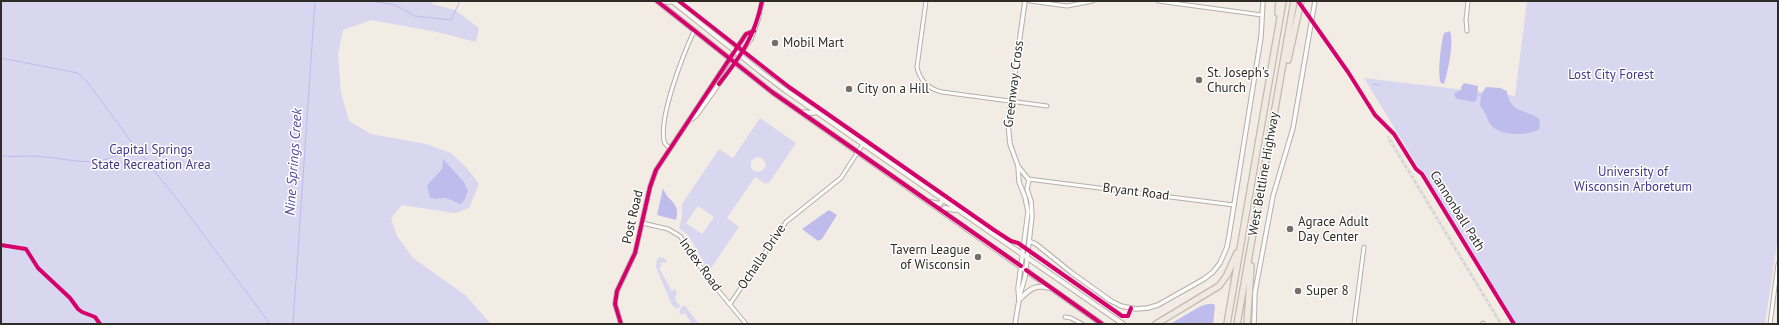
<!DOCTYPE html>
<html>
<head>
<meta charset="utf-8">
<style>
	body { margin:0 }
	#map { position:relative; width:1779px; height:325px; overflow:hidden; background:#f3ece5; font-family:"PT Sans",sans-serif }
	canvas { display:block }
	.frame { position:absolute; inset:0; border:2px solid #2f2b26; pointer-events:none }
</style>
</head>
<body>
<div id="map">
<canvas width="1779" height="325"></canvas>
<div class="frame"></div>
</div>
<script>
const ctx = document.querySelector('canvas').getContext('2d');
ctx.lineJoin = 'round';
function paint(path, color) {
  ctx.fillStyle = color;
  ctx.fill(path, 'evenodd');
}
function trace(path, color, width, dash) {
  ctx.strokeStyle = color;
  ctx.lineWidth = width;
  ctx.lineCap = dash ? 'butt' : 'round';
  ctx.setLineDash(dash || []);
  ctx.stroke(path);
}
function label(font, color, halo, rows, align = 'center') {
  ctx.font = font + ' "PT Sans",sans-serif';
  ctx.lineWidth = 3;
  ctx.setLineDash([]);
  ctx.textBaseline = 'middle';
  ctx.strokeStyle = halo;
  ctx.fillStyle = color;
  for (const [text, x, y, turn = 0] of rows) {
    ctx.save();
    ctx.translate(x, y);
    ctx.rotate((+turn || 0) * Math.PI / 180);
    ctx.textAlign = isNaN(turn) ? turn : align;
    if (halo) ctx.strokeText(text, 0, 0);
    ctx.fillText(text, 0, 0);
    ctx.restore();
  }
}
const green = new Path2D(`
	M1 1H434L432 4 455 10 479 28 476 42 437 32 371 20 343 30 338 54 341 93 349 121 371 134 426 144 451 153 467 168 479 184 469 208 455 213 402 205 391 218 397 236 413 258 465 295 491 324H1ZM443 160 455 173 453 202 445 198 436 199 427 185 442 169Z
	M1527 1H1778V237L1765 324H1514L1364 78 1515 96Z
	M760 118 796 143 769 183 767 182 766 184 755 177 727 218 739 227 709 271 688 235 679 228 682 216V204L719 149 733 158ZM756 157 762 158 766 164C765 170 760 173 754 171L751 168V161ZM698 206 714 217 702 234 686 223Z
	M659 257 664 258 667 262 660 263 662 266 659 268 672 291 675 289 677 293C674 297 675 302 680 305L678 309 672 305 656 267 657 260Z
	M682 306H685L699 324H692L685 313 682 315 679 312Z`);
const water = new Path2D(`
	M1450 31C1454 43 1448 72 1444 84L1441 83C1437 75 1441 43 1444 33Z
	M1464 83 1478 86 1477 99 1474 102 1457 99 1454 95 1455 93 1461 90V87Z
	M1486 87 1500 88 1507 91C1510 113 1522 108 1538 118L1540 121 1539 129C1529 136 1502 136 1493 127 1486 121 1487 112 1480 106L1481 95Z
	M443 159 464 182 468 191 465 199 461 204 445 198 436 199 430 198 427 185 442 169Z
	M663 188C668 203 681 201 676 220L657 215Z
	M829 210 837 215 822 239 818 241 802 229Z
	M1208 304H1214L1215 306 1213 324H1170L1201 306Z`);
const stream = new Path2D(`
	M371 1 395 5 415 16 451 20 460 1
	M1 58 78 73 88 83 133 144 177 199 270 324
	M1373 84 1379 85
	M1478 95H1481
	M1 156C12 157 22 156 32 156 70 157 100 174 133 144
	M293 324 315 1`);
const minor = new Path2D(`
	M926 1 917 67C920 82 929 89 942 92L1047 106
	M1030 1 1067 6 1093 1
	M1158 1 1262 15
	M1467 31 1466 20 1468 1
	M670 148C667 146 665 145 664 141 659 116 683 55 694 31
	M1028 179 1234 205
	M642 223 668 229 680 236 708 278 746 324
	M730 304 786 222 841 178 863 144
	M1065 317 1071 318 1082 324
	M1354 324 1364 247
	M1483 324V323
	M1770 324 1778 264`);
const tertiary = new Path2D(`
	M690 120 696 116 751 39 758 20 762 1
	M1018 166 1029 180 1027 189 1031 201 1032 216 1025 277 1019 298
	M1029 241 1036 244 1072 273 1111 301 1121 306 1136 309 1148 308 1158 305 1204 279 1213 272 1220 263 1227 247 1229 236 1261 37 1263 1
	M621 324 615 304 617 291 635 253 650 187 656 170 746 34 754 31
	M1015 324 1019 300 1018 288 1028 212 1025 197 1019 182 1018 166 1010 144 1008 123 1025 1
	M1254 324 1255 292 1273 196 1293 128 1315 1`);
const secondary = new Path2D(`
	M657 1 772 92 1102 324
	M662 1 669 2 672 1
	M672 1 761 72 785 90 1123 324
	M801 112 814 113 816 111
	M930 202 940 204 943 200
	M942 211 945 208 955 210
	M1019 300C1029 290 1034 284 1049 288`);
const motorway = new Path2D(`
	M1278 13 1279 1
	M1288 60 1301 1
	M1156 324 1219 286 1227 275 1237 253
	M1227 324 1283 1
	M1237 324 1294 1
	M1247 324 1251 266`);
const rail = new Path2D(`
	M1388 137 1501 324`);
const cycleway = new Path2D(`
	M657 1 772 92 1021 266
	M679 1 789 87 994 230 1011 241 1018 243 1122 316H1128L1131 308
	M1298 1 1348 72 1375 115 1394 134 1416 169 1422 174 1514 324
	M719 84C741 56 755 36 762 1
	M1 245 26 249 38 268 70 298 78 309 82 312 95 317 100 324
	M1026 270 1102 324
	M621 324 615 304 617 291 635 253 650 187 656 170 746 34 754 31`);
const markers = [
	[775,43,4,"#746f69"],
	[1199,80,4,"#746f69"],
	[849,89,4,"#746f69"],
	[1290,229,4,"#746f69"],
	[978,257,4,"#746f69"],
	[1298,291,4,"#746f69"]
];
const poiNames = [
	["Mobil Mart",783,43],
	["St. Joseph's",1207,73],
	["Church",1207,88],
	["City on a Hill",857,89],
	["Agrace Adult",1298,222],
	["Day Center",1298,237],
	["Tavern League",970,250,"right"],
	["of Wisconsin",970,265,"right"],
	["Super 8",1306,291]
];
const parkNames = [
	["Lost City Forest",1611,75],
	["Capital Springs",151,150],
	["State Recreation Area",151,165],
	["University of",1633,172],
	["Wisconsin Arboretum",1633,187]
];
const streetNames = [
	["Greenway Cross",1014,84,-83],
	["West Beltline Highway",1264,174,-80],
	["Bryant Road",1136,192,7],
	["Cannonball Path",1457,211,58],
	["Post Road",633,217,-77],
	["Ochalla Drive",762,257,-56],
	["Index Road",700,265,54]
];
const waterNames = [
	["Nine Springs Creek",294,162,-86]
];
paint(green, '#d9d6ef');
paint(water, '#bebced');
trace(stream, '#bebced', 1);
trace(minor, '#b4afaa', 5);
trace(tertiary, '#b4afaa', 5.5);
trace(secondary, '#b4afaa', 6);
trace(motorway, '#c4baaf', 8);
trace(minor, '#fdfcfb', 3);
trace(tertiary, '#fdfcfb', 3.5);
trace(secondary, '#f9f6f3', 4);
trace(motorway, '#f0e9e1', 5.5);
trace(rail, '#d4d2cf', 2.5);
trace(rail, '#fff', 1, [3]);
trace(cycleway, '#d6006c', 4);
for (const [x, y, r, color] of markers) {
  const dot = new Path2D();
  dot.arc(x, y, r, 0, 2 * Math.PI);
  ctx.fillStyle = color;
  ctx.fill(dot);
  trace(dot, '#fff', 1.5);
}
label('13px', '#2f2b26', '#fff', poiNames, 'left');
label('13px', '#41368a', '#fff', parkNames);
label('13px', '#2f2b26', '#fff', streetNames);
label('italic 14px', '#50479d', '#fff', waterNames);
</script>
</body>
</html>
